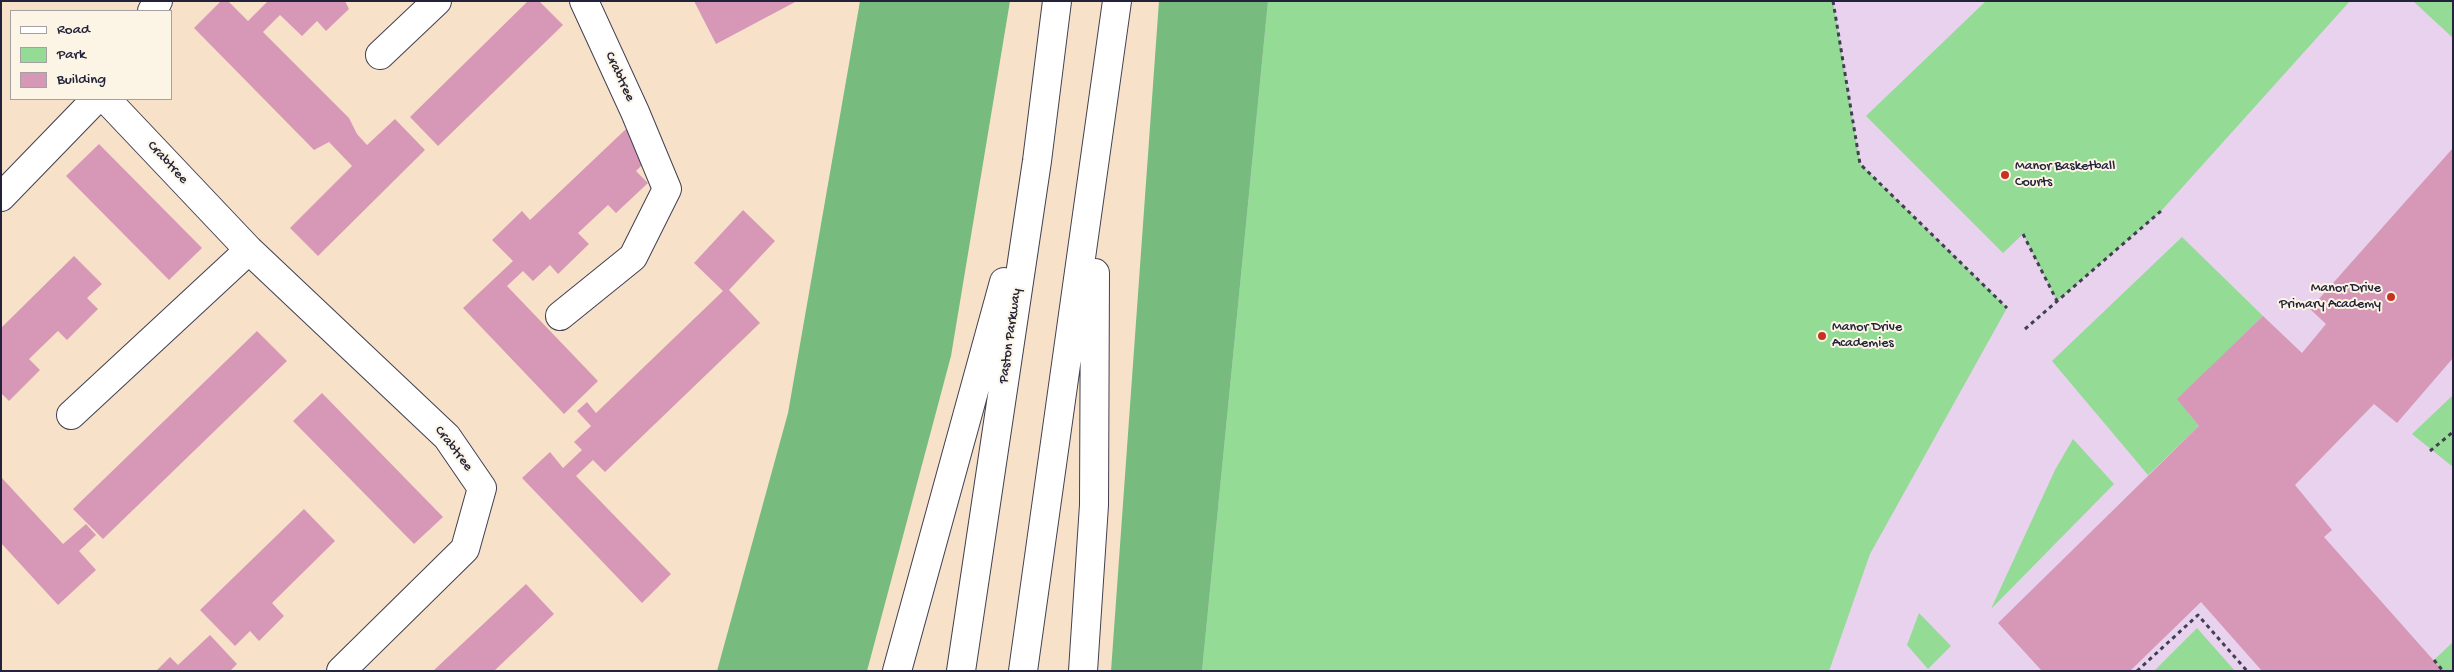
<!DOCTYPE html>
<html>
<head>
<meta charset="utf-8">
<style>
	body { margin:0 }
	#map { position:relative; width:2454px; height:672px; overflow:hidden; background:#f7e2c9; font-family:"Gochi Hand",sans-serif }
	canvas { display:block }
	.frame { position:absolute; inset:0; border:2px solid #22223b; pointer-events:none }
	.legend { position:absolute; left:10px; top:10px; width:162px; height:90px; box-sizing:border-box; background:#fcf5e5; border:1px solid #a5a1a1; margin:0; padding:6px 9px; list-style:none; font-size:15px; color:#22223b }
	.legend li { display:flex; align-items:center; gap:10px; height:25px }
	.legend b { width:25px; border:1px solid #a5a1a1 }
</style>
</head>
<body>
<div id="map">
<canvas width="2454" height="672"></canvas>
<div class="frame"></div>
<ul class="legend">
<li><b style="height:6px;background:#fff"></b>Road</li>
<li><b style="height:14px;background:#94db96"></b>Park</li>
<li><b style="height:14px;background:#d798b7"></b>Building</li>
</ul>
</div>
<script>
const ctx = document.querySelector('canvas').getContext('2d');
ctx.lineJoin = 'round';
function paint(path, color) {
  ctx.fillStyle = color;
  ctx.fill(path, 'evenodd');
}
function trace(path, color, width, dash) {
  ctx.strokeStyle = color;
  ctx.lineWidth = width;
  ctx.lineCap = dash ? 'butt' : 'round';
  ctx.setLineDash(dash || []);
  ctx.stroke(path);
}
function label(font, color, halo, rows, align = 'center') {
  ctx.font = font + ' "Gochi Hand",sans-serif';
  ctx.lineWidth = 4;
  ctx.setLineDash([]);
  ctx.textBaseline = 'middle';
  ctx.strokeStyle = halo;
  ctx.fillStyle = color;
  for (const [text, x, y, turn = 0] of rows) {
    ctx.save();
    ctx.translate(x, y);
    ctx.rotate((+turn || 0) * Math.PI / 180);
    ctx.textAlign = isNaN(turn) ? turn : align;
    if (halo) ctx.strokeText(text, 0, 0);
    ctx.fillText(text, 0, 0);
    ctx.restore();
  }
}
const built = new Path2D(`
	M1218 1H2453V671H1164Z`);
const green = new Path2D(`
	M1268 1H1833L1860 164 2007 308 1870 554 1829 671H1202Z
	M1986 1H2350L2161 211 2057 301 2023 234 2003 253 1866 116Z
	M2413 1H2453V38Z
	M2182 237 2263 316 2178 399 2199 426 2148 475 2052 361Z
	M2453 395V467L2412 434Z
	M2073 439 2114 484 1991 609 2055 470Z
	M1919 613 1951 646 1928 669 1907 645Z
	M2197 628 2235 671H2154Z
	M2453 642V671H2443L2434 660Z`);
const forest = new Path2D(`
	M860 1H1010L951 356 867 671H717L788 413Z
	M1159 1H1268L1202 671H1111Z`);
const building = new Path2D(`
	M221 1H228L248 21 268 1H345L349 9 326 31 317 21 302 36 280 15 263 32 349 118 357 134 367 145 395 119 425 150 318 256 290 228 352 166 329 142 314 150 194 28Z
	M528 1H539L563 25 438 146 410 117Z
	M694 1H797L716 44Z
	M626 129 651 156 636 171 648 183 616 213 608 205 578 233 589 244 558 274 550 265 533 281 523 271 507 286 598 381 564 414 463 308 513 261 492 240 522 211 530 220Z
	M99 144 202 248 169 280 66 176Z
	M2453 148V358L2397 423 2374 404 2295 485 2332 530 2324 537 2443 671H2262L2201 602 2130 671H2042L1998 623 2199 426 2177 399 2263 316 2302 353 2326 324 2310 309Z
	M743 210 775 241 729 290 760 323 605 472 593 460 576 476 671 574 642 603 522 478 550 452 563 468 582 450 574 442 591 426 577 411 587 402 596 413 723 291 694 263Z
	M74 256 102 284 87 298 98 309 67 340 58 331 29 359 40 370 9 401 1 393V328Z
	M257 331 287 361 103 539 73 509Z
	M322 393 443 517 414 544 293 421Z
	M1 477 63 544 86 524 96 535 79 551 96 570 58 605 1 543Z
	M304 509 335 541 272 603 284 616 259 641 250 631 235 646 200 610Z
	M526 584 554 614 494 671H433Z
	M210 635 237 664 230 671H156L170 657 178 665Z`);
const path = new Path2D(`
	M1833 1 1860 164 2007 308
	M2023 234 2057 301
	M2025 329 2161 211
	M2430 451 2453 432
	M2434 660 2443 671
	M2137 671 2198 615 2247 671`);
const minor = new Path2D(`
	M152 11 158 1
	M380 55 437 1
	M106 99 249 250 447 437 482 488 465 549 341 671
	M1 197 96 99
	M560 316 633 257 667 189 635 112 584 1
	M71 415 249 250`);
const trunk = new Path2D(`
	M897 671 1004 282
	M961 671 1037 161 1057 1
	M1023 671 1117 1
	M1083 671 1094 505 1095 273`);
const markers = [
	[2005,175,5,"#c8321e"],
	[2391,297,5,"#c8321e"],
	[1822,336,5,"#c8321e"]
];
const streetNames = [
	["Crabtree",619,77,65],
	["Crabtree",167,163,47],
	["Paston Parkway",1011,336,-82],
	["Crabtree",453,449,52]
];
const poiNames = [
	["Manor Basketball",2015,167],
	["Courts",2015,183],
	["Manor Drive",2381,289,"right"],
	["Primary Academy",2381,305,"right"],
	["Manor Drive",1832,328],
	["Academies",1832,344]
];
paint(built, '#e8d2ee');
paint(green, '#94db96');
paint(forest, '#77bb7f');
paint(building, '#d798b7');
trace(minor, '#423f50', 30);
trace(trunk, '#423f50', 30);
trace(path, '#423f50', 3, [4, 4]);
trace(minor, '#fff', 28);
trace(trunk, '#fff', 28);
for (const [x, y, r, color] of markers) {
  const dot = new Path2D();
  dot.arc(x, y, r, 0, 2 * Math.PI);
  ctx.fillStyle = color;
  ctx.fill(dot);
  trace(dot, '#fcf5e5', 2);
}
label('14px', '#22223b', '#fcf5e5', streetNames);
label('14px', '#22223b', '#fcf5e5', poiNames, 'left');
</script>
</body>
</html>
